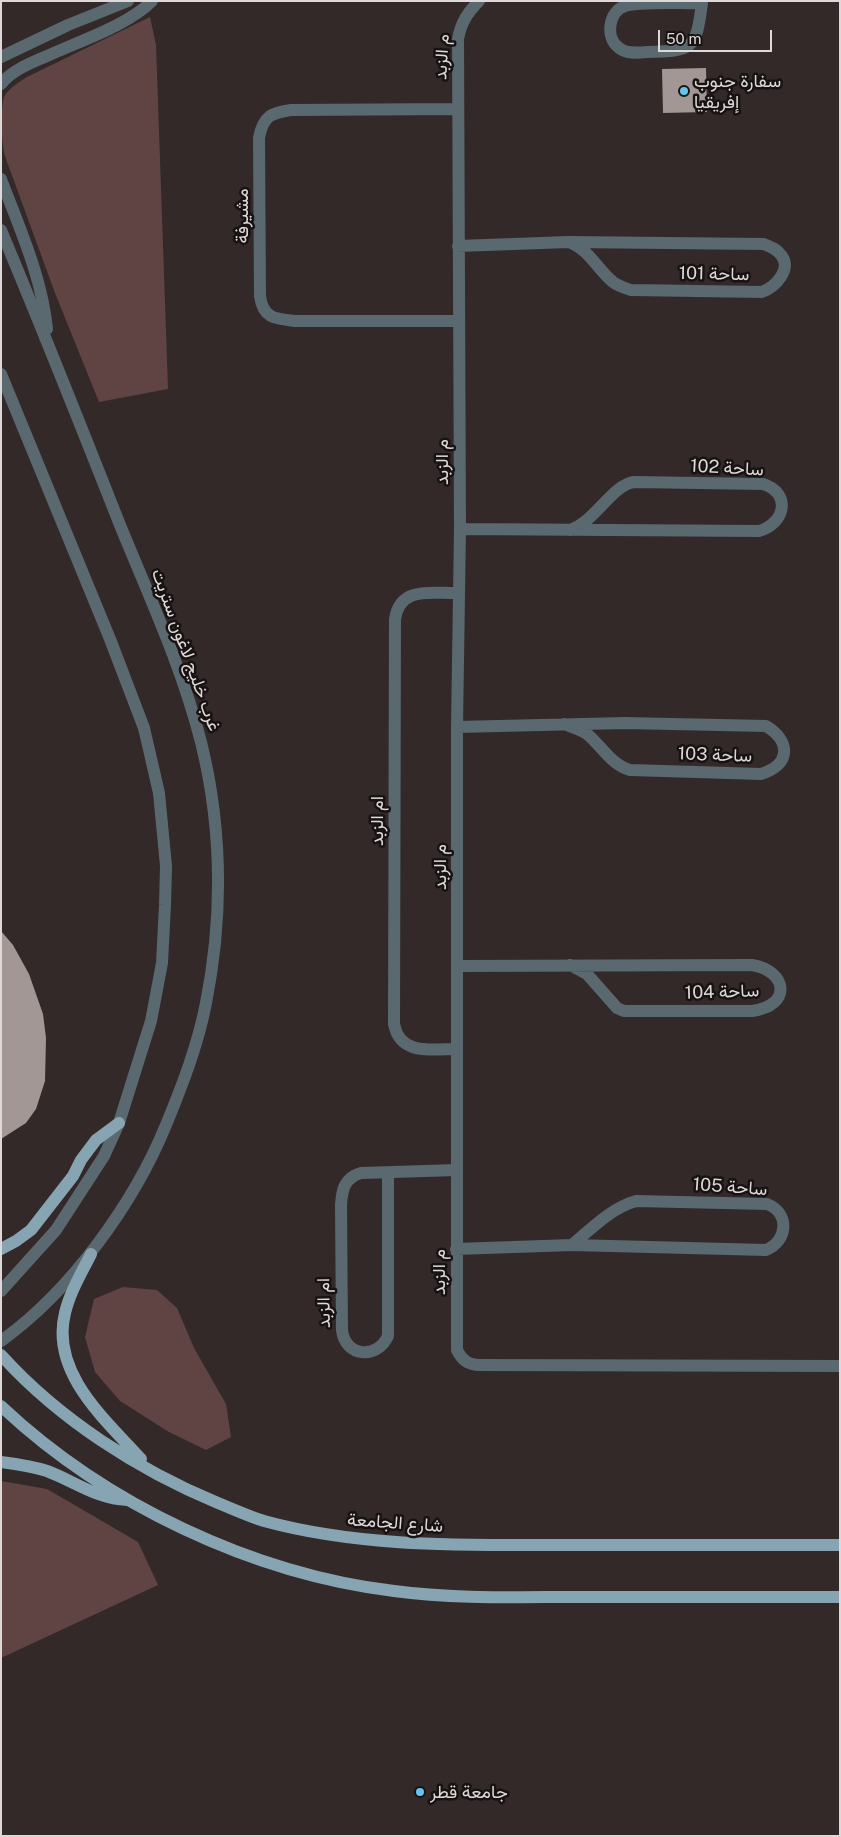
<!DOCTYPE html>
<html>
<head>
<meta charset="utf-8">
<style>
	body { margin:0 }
	#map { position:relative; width:841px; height:1837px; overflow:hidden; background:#332929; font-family:"Public Sans",sans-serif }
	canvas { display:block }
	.frame { position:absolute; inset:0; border:2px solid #dfd8d8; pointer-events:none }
	.scale { position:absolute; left:658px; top:30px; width:114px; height:22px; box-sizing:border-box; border:2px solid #dfd8d8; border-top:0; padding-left:6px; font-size:15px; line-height:18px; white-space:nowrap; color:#dfd8d8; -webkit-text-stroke:4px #181313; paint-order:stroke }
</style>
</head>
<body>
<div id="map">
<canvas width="841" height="1837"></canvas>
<div class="frame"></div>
<div class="scale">50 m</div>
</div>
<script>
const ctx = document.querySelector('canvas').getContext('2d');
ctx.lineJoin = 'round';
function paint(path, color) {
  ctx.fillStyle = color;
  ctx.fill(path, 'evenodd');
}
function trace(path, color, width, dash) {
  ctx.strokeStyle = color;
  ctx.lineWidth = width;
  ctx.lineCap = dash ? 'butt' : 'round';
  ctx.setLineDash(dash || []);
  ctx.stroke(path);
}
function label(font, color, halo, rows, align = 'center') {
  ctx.font = font + ' "Public Sans",Vazirmatn,sans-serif';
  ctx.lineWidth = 5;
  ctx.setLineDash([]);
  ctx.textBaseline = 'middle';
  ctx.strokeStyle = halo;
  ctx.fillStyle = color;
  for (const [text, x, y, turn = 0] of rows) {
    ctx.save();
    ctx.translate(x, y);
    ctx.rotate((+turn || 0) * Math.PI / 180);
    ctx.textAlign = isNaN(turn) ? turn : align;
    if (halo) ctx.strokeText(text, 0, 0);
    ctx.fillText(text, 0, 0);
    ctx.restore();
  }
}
const green = new Path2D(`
	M150 17 156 45 168 389 99 402 55 293 6 159C1 144 0 112 4 97 9 88 19 82 27 77Z
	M123 1287 157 1290 177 1308 194 1348 226 1404 231 1437 206 1450 169 1432 120 1401 95 1372 85 1337 94 1299Z
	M1 1481 47 1489 138 1542 158 1585 1 1658Z`);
const building = new Path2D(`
	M706 68 707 112 663 113 662 69Z
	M1 931 13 945 29 974 43 1014 46 1038 45 1081 36 1109 26 1123 1 1139Z`);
const minor = new Path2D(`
	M479 1C467 13 461 23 458 39L460 529 457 727V1350C462 1360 468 1365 480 1365L840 1366
	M702 1V3C696 50 693 51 647 52 638 53 625 54 618 47 605 37 609 11 625 6 643 1 683 4 702 3
	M1 57 68 25 128 1
	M1 84C12 70 31 63 47 56 79 41 127 26 152 1
	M458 109 291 110C271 113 263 116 259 138L260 296C263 319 276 319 296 321H459
	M1 179C19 227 42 277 47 329
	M1 230C42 328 81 426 120 525 149 596 182 667 201 742 222 827 223 917 206 1003 198 1045 182 1086 166 1125 134 1203 71 1291 1 1341
	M458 246 569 242 764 244C771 247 777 249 781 255 793 269 775 287 762 292L631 290C625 288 618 286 613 282 597 269 589 249 569 242
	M1 374 110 639 144 728 159 793 166 866 165 905 162 963 151 1021 119 1123 104 1156 56 1230 1 1291
	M460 529 759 531C785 524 792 493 763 484L634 482C612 485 595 522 570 530
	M457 727 625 723 766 726C791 741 791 765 761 774L630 770C611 765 601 745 587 734 580 729 572 727 564 724
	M457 966 752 965C788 971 792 1006 752 1011H624L617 1008 587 974 570 965
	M457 1049C432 1049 400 1056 394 1024L395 619C400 585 433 594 459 593
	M388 1173V1336C377 1360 345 1357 342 1330L341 1205C342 1190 344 1178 361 1173L457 1170
	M456 1249 572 1245 766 1250C788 1241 790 1213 767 1204L636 1201C611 1208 591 1229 572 1245`);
const major = new Path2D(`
	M1 1249 16 1241 31 1230 73 1176 81 1160 96 1140 119 1123
	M91 1254C81 1274 70 1292 65 1313 50 1373 106 1420 141 1459
	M1 1355C59 1419 138 1470 218 1503 233 1509 248 1516 264 1521 359 1547 459 1545 557 1545 652 1545 746 1545 840 1545
	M1 1406C105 1504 253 1574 394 1591 454 1599 516 1597 577 1597 664 1597 752 1597 840 1597
	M1 1462C16 1464 32 1466 47 1471 74 1481 97 1499 127 1500`);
const markers = [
	[684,91,5,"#64c5ee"],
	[420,1792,5,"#64c5ee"]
];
const streetNames = [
	["م الزبد",442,57,-87],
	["مشيرفة",242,216,-90],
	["ساحة 101",714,274,1],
	["م الزبد",442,462,-90],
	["ساحة 102",727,468,3],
	["غرب خليج لاغون ستريت",186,650,70],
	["ساحة 103",715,755,2],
	["ام الزبد",377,821,-90],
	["م الزبد",440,867,-90],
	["ساحة 104",722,992,-2],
	["ساحة 105",730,1187,4],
	["م الزبد",439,1272,-90],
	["ام الزبد",324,1303,-91],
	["شارع الجامعة",395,1523,4]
];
const poiNames = [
	["سفارة جنوب",694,81],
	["إفريقيا",694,102],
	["جامعة قطر",430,1792]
];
paint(green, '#604443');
paint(building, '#a39796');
trace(minor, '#5a686f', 12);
trace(major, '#86a4b2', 12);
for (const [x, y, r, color] of markers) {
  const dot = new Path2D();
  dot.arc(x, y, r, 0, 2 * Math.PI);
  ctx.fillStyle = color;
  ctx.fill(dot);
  trace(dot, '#181313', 2);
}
label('18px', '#dfd8d8', '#181313', streetNames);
label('18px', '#dfd8d8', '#181313', poiNames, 'left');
</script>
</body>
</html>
